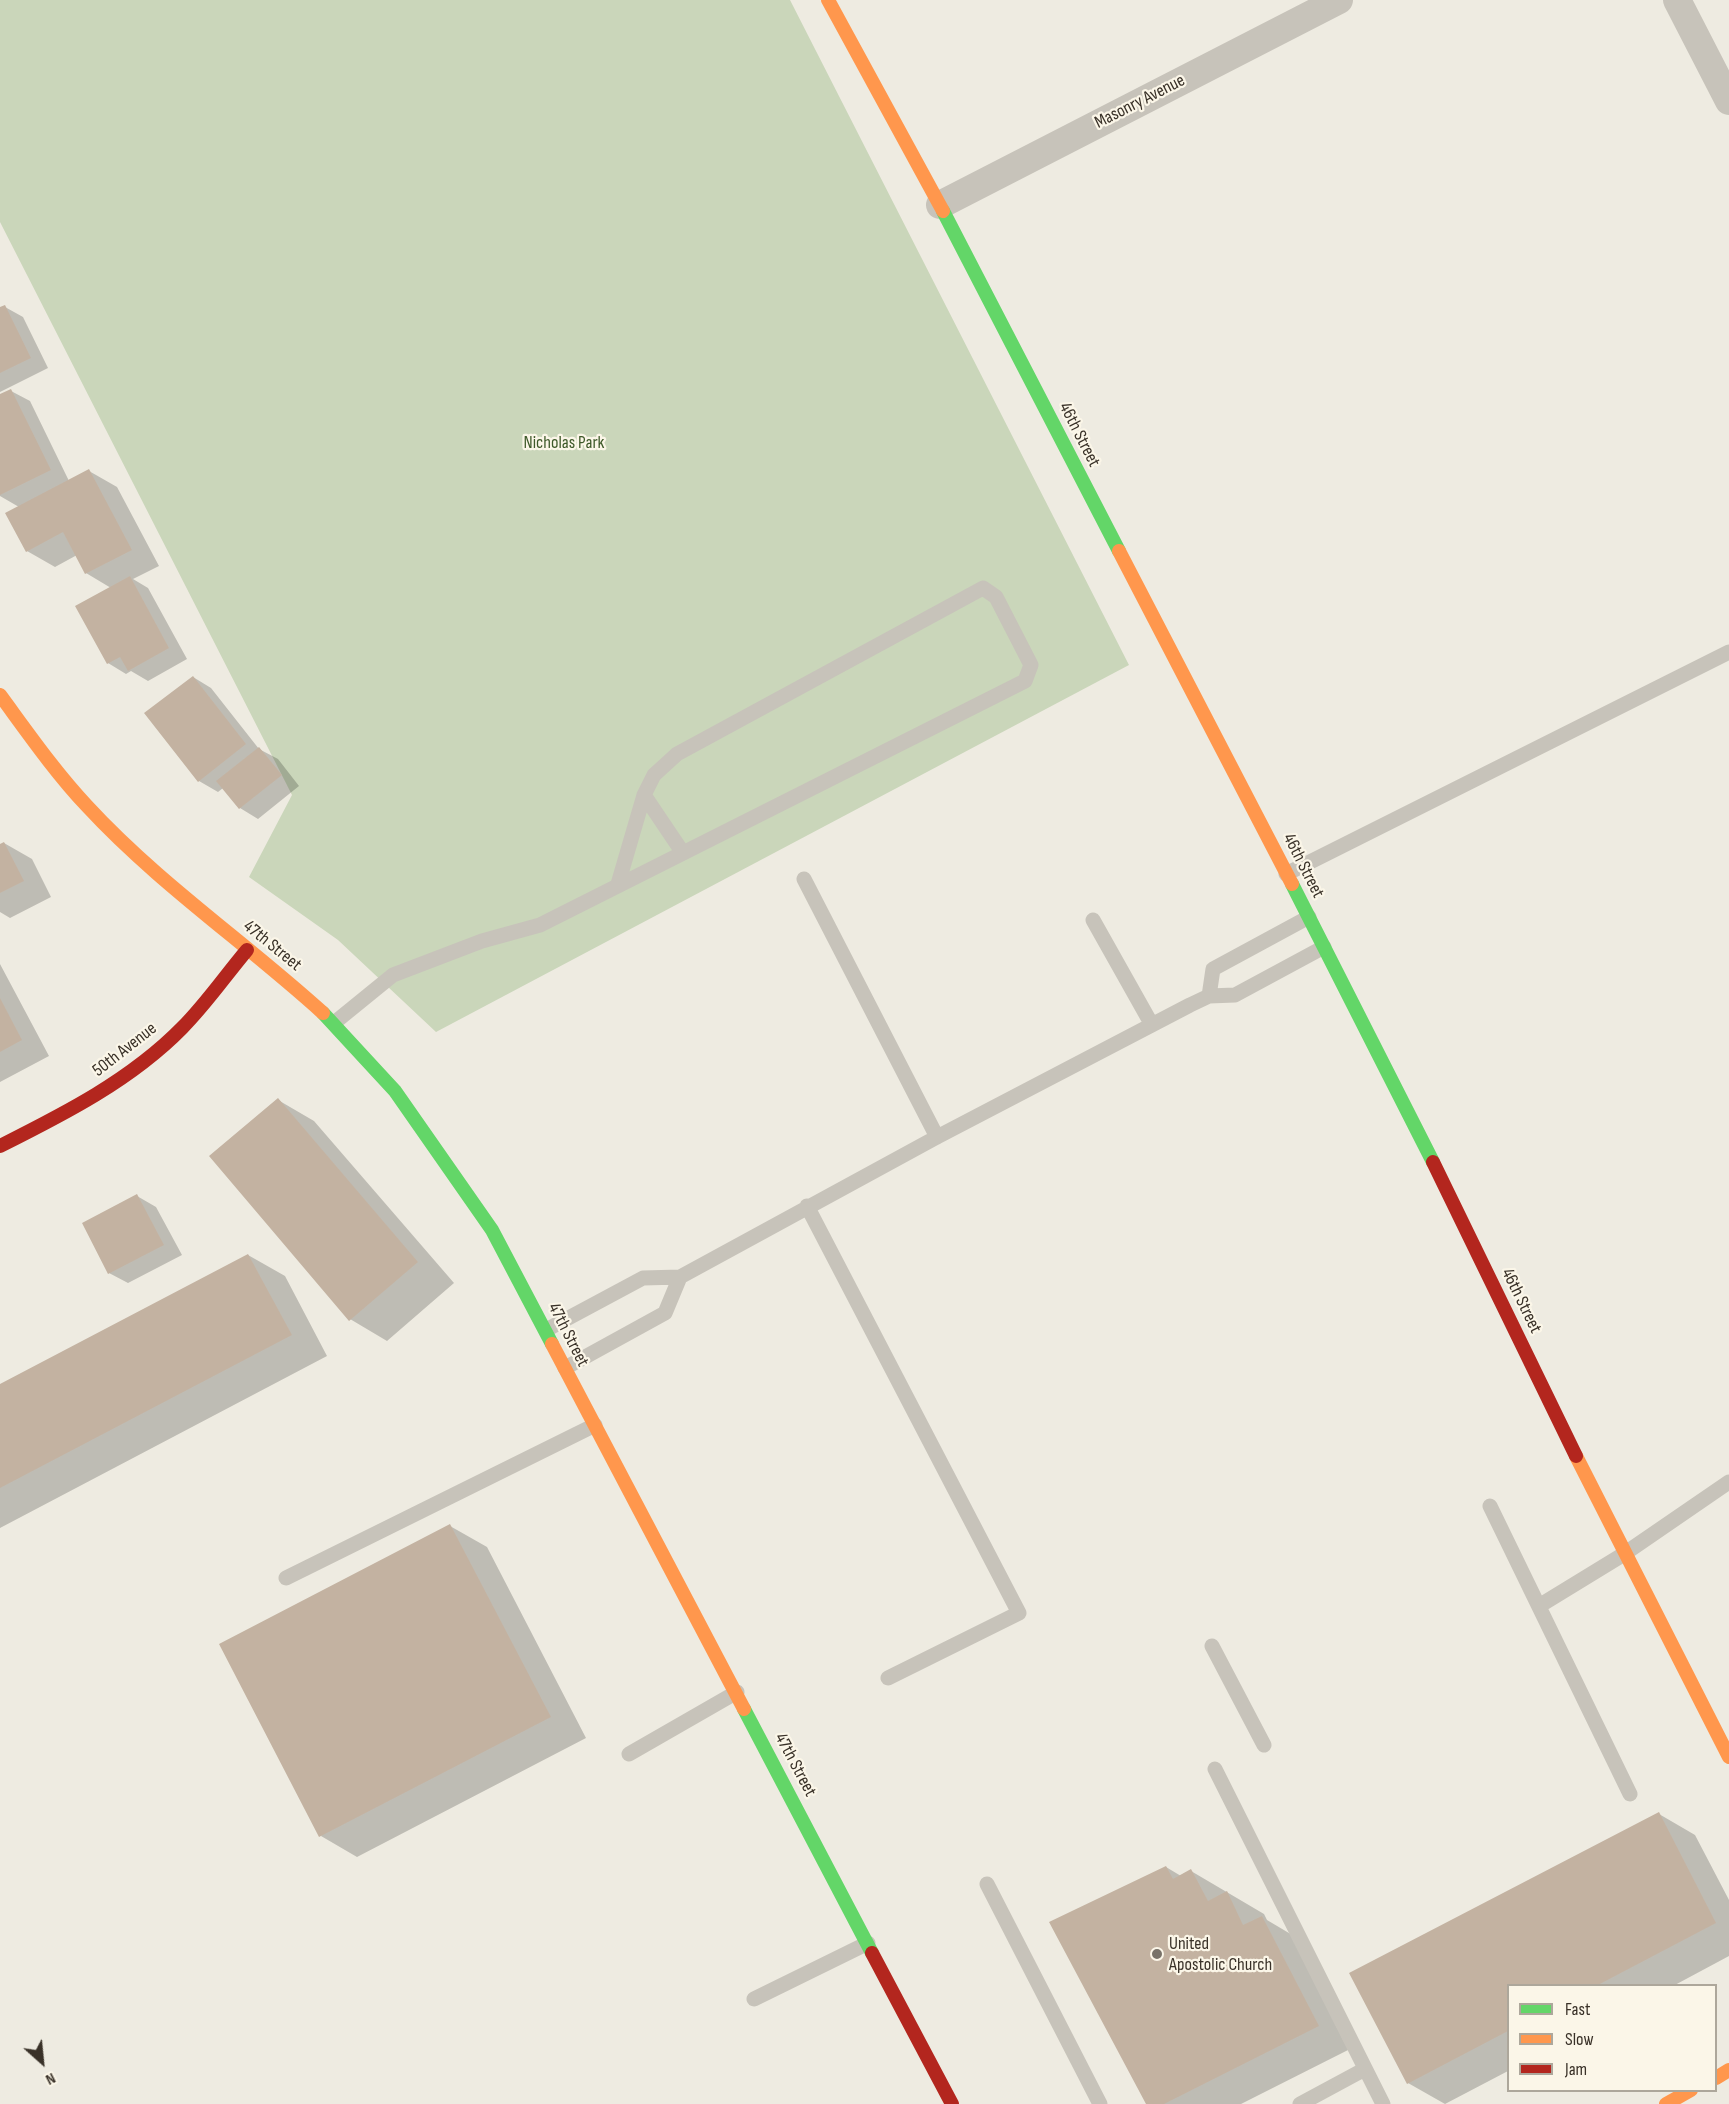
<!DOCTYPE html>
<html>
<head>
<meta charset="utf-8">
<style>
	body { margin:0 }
	#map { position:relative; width:1729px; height:2104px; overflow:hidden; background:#eeebe1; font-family:"Sofia Sans Condensed",sans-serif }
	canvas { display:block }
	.legend { position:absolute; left:1507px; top:1984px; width:210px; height:108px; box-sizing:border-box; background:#fbf6e8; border:2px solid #ada79b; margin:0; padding:8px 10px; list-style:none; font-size:18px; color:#393128 }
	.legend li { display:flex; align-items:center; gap:12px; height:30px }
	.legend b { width:30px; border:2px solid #ada79b }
	.north { position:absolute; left:12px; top:2032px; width:60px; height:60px; -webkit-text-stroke:4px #fbf6e8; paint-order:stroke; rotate:153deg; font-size:16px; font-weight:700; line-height:24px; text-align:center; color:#393128 }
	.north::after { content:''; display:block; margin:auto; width:21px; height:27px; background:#393128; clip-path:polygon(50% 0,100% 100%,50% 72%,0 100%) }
</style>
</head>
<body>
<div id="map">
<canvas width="1729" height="2104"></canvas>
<ul class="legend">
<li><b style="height:8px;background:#63d668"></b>Fast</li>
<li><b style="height:8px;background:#ff974d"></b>Slow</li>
<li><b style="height:8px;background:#b3261e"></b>Jam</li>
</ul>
<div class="north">N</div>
</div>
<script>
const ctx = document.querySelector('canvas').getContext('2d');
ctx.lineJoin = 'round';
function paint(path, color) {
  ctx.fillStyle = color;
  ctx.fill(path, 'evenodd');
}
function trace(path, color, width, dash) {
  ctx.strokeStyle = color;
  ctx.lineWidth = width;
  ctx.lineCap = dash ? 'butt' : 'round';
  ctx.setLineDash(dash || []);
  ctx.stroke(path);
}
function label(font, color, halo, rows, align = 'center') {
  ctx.font = font + ' "Sofia Sans Condensed",sans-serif';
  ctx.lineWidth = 4.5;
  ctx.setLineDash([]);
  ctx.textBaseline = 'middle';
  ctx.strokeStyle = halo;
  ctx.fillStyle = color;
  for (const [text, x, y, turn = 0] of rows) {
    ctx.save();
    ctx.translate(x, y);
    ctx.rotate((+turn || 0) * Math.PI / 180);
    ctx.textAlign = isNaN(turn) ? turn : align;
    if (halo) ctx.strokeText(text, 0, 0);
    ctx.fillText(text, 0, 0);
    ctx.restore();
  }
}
const green = new Path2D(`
	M0 0H790L1129 665 436 1032 338 940 249 877 292 795 0 222Z`);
const shadow = new Path2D(`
	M5 307 23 317 48 368 0 392V309Z
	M11 391 30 401 69 481 89 471 117 487 159 566 133 579 148 588 187 659 148 681 131 671 126 674 108 663 111 588 86 573 77 555 55 567 27 551 19 507 0 496V396Z
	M193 677 211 688 259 749 278 759 299 786 258 819 240 808 223 788 218 792 199 781Z
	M4 843 32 859 51 897 10 918 0 912V845Z
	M0 964 49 1056 0 1082Z
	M278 1100 314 1121 454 1283 387 1341 350 1319Z
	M137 1196 156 1207 182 1255 128 1283 109 1273Z
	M248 1255 285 1276 327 1356 0 1528V1386Z
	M450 1526 487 1547 586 1738 357 1857 321 1836Z
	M1659 1814 1695 1835 1729 1900V1956L1673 1986H1508V2071L1445 2104 1408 2083Z
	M1166 1867 1181 1876 1191 1871 1264 1914 1267 1920 1299 1939 1354 2047 1241 2104H1148Z`);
const building = new Path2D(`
	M5 305 31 358 0 373V307Z
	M11 389 51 470 0 495V394Z
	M89 469 132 550 85 574 63 532 26 552 5 513Z
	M130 576 169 648 128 671 120 657 107 664 75 606Z
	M193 676 246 744 198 782 144 713Z
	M259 747 282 775 239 809 216 781Z
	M4 842 24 881 0 893V844Z
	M0 998 22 1040 0 1052Z
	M278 1098 418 1262 349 1321 209 1156Z
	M137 1194 164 1245 108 1274 82 1223Z
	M248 1254 292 1335 0 1488V1384Z
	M450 1524 551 1717 319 1837 219 1644Z
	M1659 1812 1716 1923 1596 1986H1508V2031L1407 2084 1349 1973Z
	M1166 1866 1173 1879 1191 1869 1208 1901 1227 1891 1243 1925 1262 1916 1319 2026 1164 2104H1146L1049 1922Z`);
const lane = new Path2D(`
	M644 795 683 853
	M1286 874 1729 652
	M804 879 937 1137
	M1093 920 1152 1025
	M1209 996 1213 969 1309 917
	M334 1023 393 975 482 941 540 925 1025 681 1031 665 996 597 983 588 677 754 654 775 644 795 618 884
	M807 1206 1019 1613 888 1678
	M546 1330 643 1278 680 1277 937 1137 1190 1005 1209 996 1235 995 1324 947
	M565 1368 665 1313 680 1277
	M1490 1506 1630 1794
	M286 1578 595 1425
	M1539 1606 1624 1554 1729 1482
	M1212 1646 1264 1745
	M629 1754 737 1692
	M1215 1769 1383 2104
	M987 1884 1100 2104
	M754 1999 868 1943
	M1300 2104 1365 2069`);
const street = new Path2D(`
	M1677 0 1729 101
	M940 205 1339 0`);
const fast = new Path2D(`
	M943 211 1119 551
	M1292 884 1433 1162
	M323 1013 395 1091 492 1230 552 1344
	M744 1709 872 1953`);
const slow = new Path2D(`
	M828 0 943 211
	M1119 551 1292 884
	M0 695C28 733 55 772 87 806 158 883 246 943 323 1013
	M552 1344 744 1709
	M1576 1456 1729 1757
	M1716 2078 1729 2070
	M1666 2104 1691 2090`);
const jam = new Path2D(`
	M0 1146C64 1114 131 1080 182 1028 206 1004 225 976 247 950
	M1433 1162 1576 1456
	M872 1953 952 2104`);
const markers = [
	[1157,1954,6,"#787269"]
];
const streetNames = [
	["Masonry Avenue",1140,102,-27],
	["46th Street",1079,435,63],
	["46th Street",1303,866,63],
	["47th Street",272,946,39],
	["50th Avenue",125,1050,-38],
	["46th Street",1521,1301,64],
	["47th Street",568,1335,63],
	["47th Street",795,1765,62]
];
const parkNames = [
	["Nicholas Park",564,443]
];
const poiNames = [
	["United",1169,1944],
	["Apostolic Church",1169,1965]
];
paint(green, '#cad6ba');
paint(shadow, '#0003');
paint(building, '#c3b2a1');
trace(lane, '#c7c3ba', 15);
trace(street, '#c7c3ba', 28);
trace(fast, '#63d668', 14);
trace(slow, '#ff974d', 14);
trace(jam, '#b3261e', 14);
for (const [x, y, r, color] of markers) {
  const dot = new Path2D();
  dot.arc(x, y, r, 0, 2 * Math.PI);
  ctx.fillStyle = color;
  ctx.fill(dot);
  trace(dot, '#fbf6e8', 2);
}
label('18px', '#393128', '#fbf6e8', streetNames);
label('18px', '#3e5929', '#fbf6e8', parkNames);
label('18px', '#393128', '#fbf6e8', poiNames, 'left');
</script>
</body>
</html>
